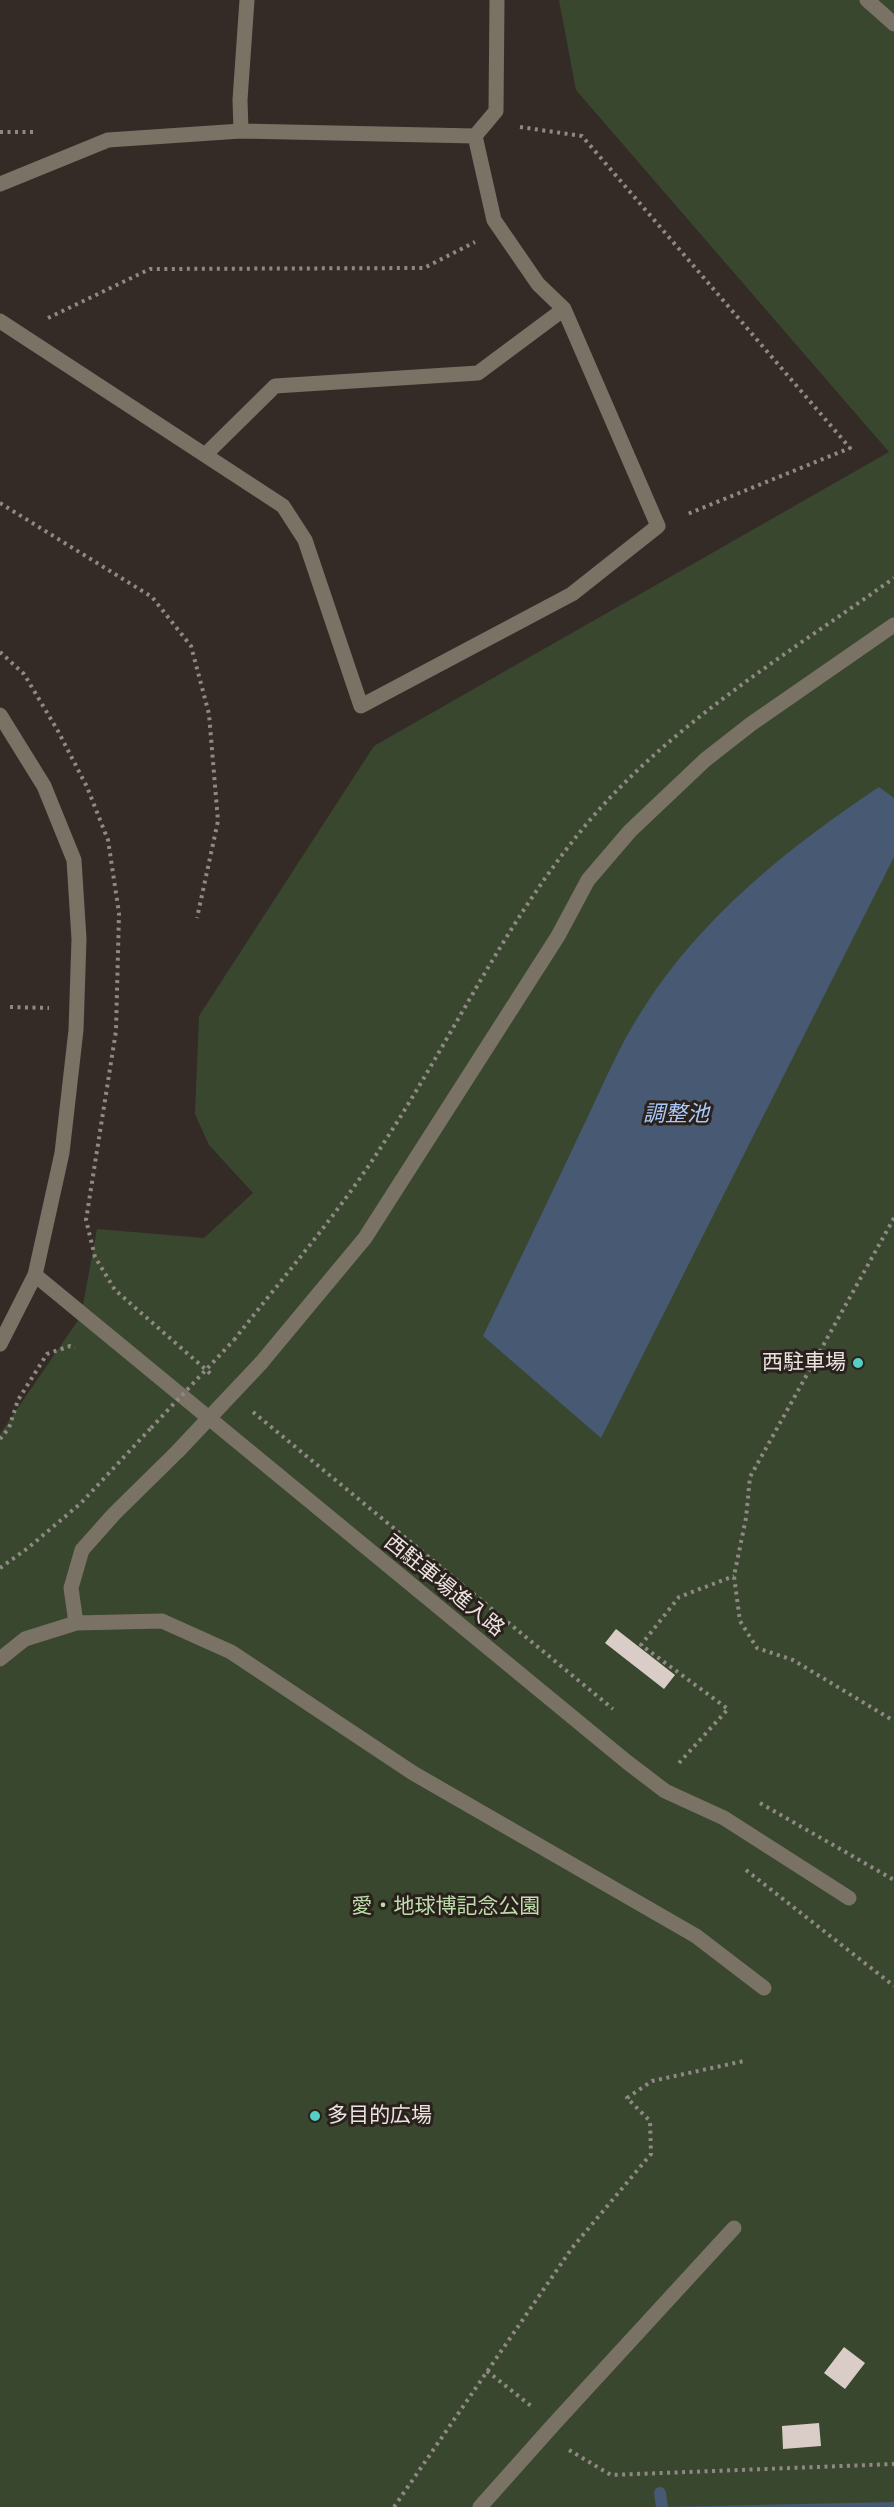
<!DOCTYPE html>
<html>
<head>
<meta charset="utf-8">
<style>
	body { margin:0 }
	canvas { display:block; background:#342b27 }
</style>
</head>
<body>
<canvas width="894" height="2507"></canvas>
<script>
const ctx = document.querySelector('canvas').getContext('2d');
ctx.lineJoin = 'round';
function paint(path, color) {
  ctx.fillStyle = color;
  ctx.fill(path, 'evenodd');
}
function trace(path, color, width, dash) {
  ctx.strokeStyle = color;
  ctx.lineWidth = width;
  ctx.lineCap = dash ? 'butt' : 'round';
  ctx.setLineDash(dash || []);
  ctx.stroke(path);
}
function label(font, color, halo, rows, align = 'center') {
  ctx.font = font + ' "Noto Sans","Noto Sans JP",sans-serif';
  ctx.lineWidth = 6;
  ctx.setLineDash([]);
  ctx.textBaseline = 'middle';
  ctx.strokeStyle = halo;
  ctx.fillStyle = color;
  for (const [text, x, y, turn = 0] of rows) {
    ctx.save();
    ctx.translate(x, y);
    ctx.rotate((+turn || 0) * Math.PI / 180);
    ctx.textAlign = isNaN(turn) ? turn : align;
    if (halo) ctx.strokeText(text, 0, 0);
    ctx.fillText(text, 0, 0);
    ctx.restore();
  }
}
const green = new Path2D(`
	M559 0H894V2507H0V1434L81 1316 97 1229 204 1238 253 1193 209 1145 195 1114 199 1016 374 746 889 452 576 90Z`);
const water = new Path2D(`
	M879 787 894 798V857L601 1438 483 1336C516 1267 549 1199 581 1131 601 1090 618 1047 643 1009 702 916 789 847 879 787Z
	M894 2502V2507H659Z`);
const stream = new Path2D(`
	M660 2493 662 2507`);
const building = new Path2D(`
	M616 1629 675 1675 664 1689 605 1643Z
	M844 2347 865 2363 845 2389 824 2373Z
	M819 2423 821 2446 783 2449 782 2426Z`);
const path = new Path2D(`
	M520 127 582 136 850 448 685 515
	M0 132H37
	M48 318 150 269 424 268 475 242
	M0 503 152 597 191 646 209 714 218 821 197 918
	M0 652 24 674 58 731 87 787 108 840 119 913 116 1031 86 1220 95 1257 115 1290 212 1375
	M10 1007 49 1008
	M894 1218 750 1477 746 1518 734 1576 740 1621 757 1648 793 1660 894 1721
	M234 1340C284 1276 339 1213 383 1144 450 1042 502 928 580 832 664 728 786 655 894 578
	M253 1412 613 1709
	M0 1439 9 1428 18 1400 47 1354 70 1346 75 1348
	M0 1568 28 1548 81 1503 151 1428
	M679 1763 728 1709 641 1645 679 1597 734 1576
	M760 1803 894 1880
	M746 1870 894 1986
	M487 2371 531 2406
	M569 2450 611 2475 894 2464
	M394 2507 572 2248 651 2154 650 2121 627 2098 652 2081 744 2061`);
const minor = new Path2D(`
	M867 0 894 24
	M241 131 240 100 247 0
	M0 184 108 140 241 131 475 136 496 111 497 0
	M0 321 283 506 305 540 361 706 572 594 658 526 564 309 538 284 494 220 475 136
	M205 455 275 386 478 373 564 309
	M0 715 44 786 74 860 79 939 76 1030 62 1153 35 1275 0 1344
	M35 1275 627 1762 665 1791 724 1818 849 1898
	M261 1363 365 1238 558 936 588 880 630 831 705 760 751 724 894 625
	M76 1623 71 1588 82 1550 114 1514 178 1451
	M0 1659 25 1639 76 1623 162 1621 231 1652 413 1773 696 1936 764 1988
	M480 2507 554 2424 734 2228`);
const pathBridge = new Path2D(`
	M151 1428 234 1340`);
const minorBridge = new Path2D(`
	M178 1451 261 1363`);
const markers = [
	[858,1363,6,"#55cec5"],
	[315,2116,6,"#55cec5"]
];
const poiNames = [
	["西駐車場",846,1363],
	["多目的広場",327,2116,"left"]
];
const streetNames = [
	["西駐車場進入路",444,1586,39]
];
const parkNames = [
	["愛・地球博記念公園",446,1907]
];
const waterNames = [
	["調整池",676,1115]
];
paint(green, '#38472e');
paint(water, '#475973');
trace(stream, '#475973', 12);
paint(building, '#dacdc8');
trace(path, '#908885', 4, [3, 4.5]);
trace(minor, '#7a7265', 15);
trace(pathBridge, '#908885', 4, [3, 4.5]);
trace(minorBridge, '#7a7265', 15);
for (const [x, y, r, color] of markers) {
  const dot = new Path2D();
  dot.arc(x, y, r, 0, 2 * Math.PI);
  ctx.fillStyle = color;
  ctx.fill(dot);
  trace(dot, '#2a211d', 2);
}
label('21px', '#eae3e0', '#2a211d', poiNames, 'right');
label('21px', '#eae3e0', '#2a211d', streetNames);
label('21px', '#bddeaa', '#2a211d', parkNames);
label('italic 22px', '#a9cbfc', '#2a211d', waterNames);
</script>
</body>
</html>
